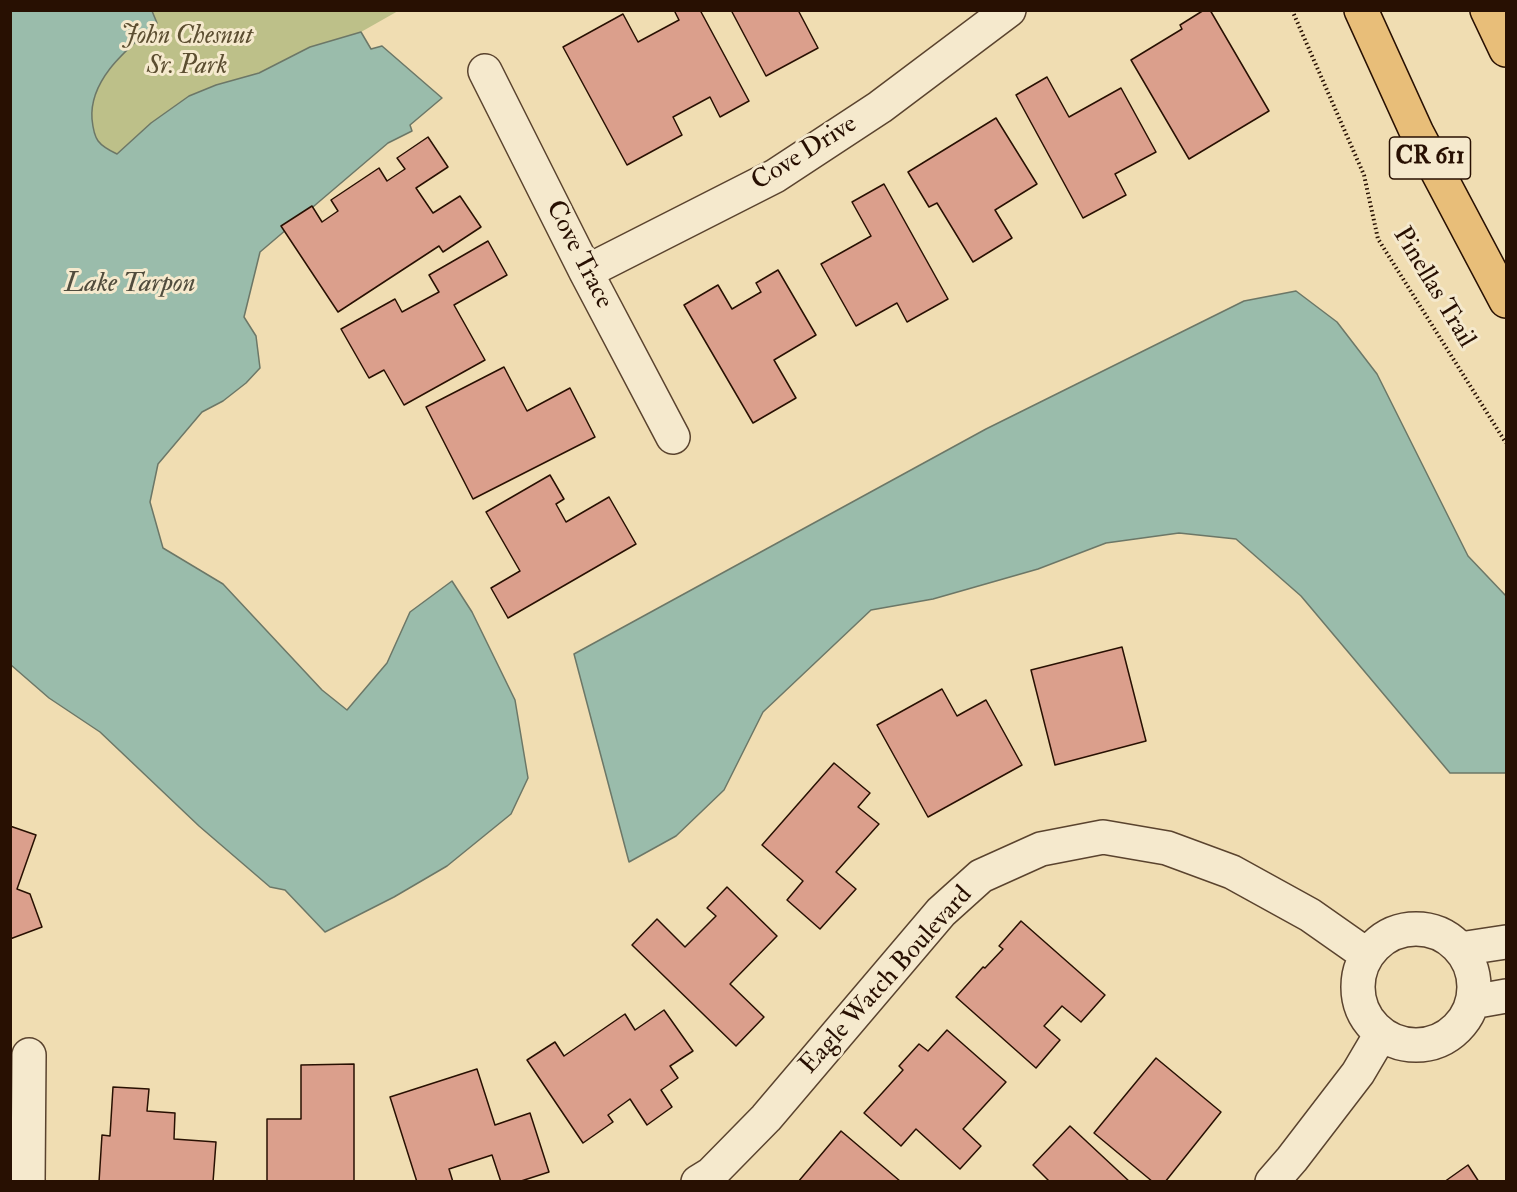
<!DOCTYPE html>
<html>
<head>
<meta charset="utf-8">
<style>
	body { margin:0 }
	#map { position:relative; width:1517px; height:1192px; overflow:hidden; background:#f0ddb2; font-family:"IM FELL Double Pica",serif }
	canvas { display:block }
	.frame { position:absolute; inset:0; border:12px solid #281002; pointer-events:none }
</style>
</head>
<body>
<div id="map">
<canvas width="1517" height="1192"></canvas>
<div class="frame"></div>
</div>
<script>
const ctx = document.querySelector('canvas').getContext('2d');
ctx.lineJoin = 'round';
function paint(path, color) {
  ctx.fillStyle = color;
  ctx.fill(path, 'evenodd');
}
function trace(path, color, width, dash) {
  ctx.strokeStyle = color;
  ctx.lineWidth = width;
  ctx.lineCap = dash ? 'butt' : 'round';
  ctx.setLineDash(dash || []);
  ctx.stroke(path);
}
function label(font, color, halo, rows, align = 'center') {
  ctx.font = font + ' "IM FELL Double Pica",serif';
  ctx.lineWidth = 6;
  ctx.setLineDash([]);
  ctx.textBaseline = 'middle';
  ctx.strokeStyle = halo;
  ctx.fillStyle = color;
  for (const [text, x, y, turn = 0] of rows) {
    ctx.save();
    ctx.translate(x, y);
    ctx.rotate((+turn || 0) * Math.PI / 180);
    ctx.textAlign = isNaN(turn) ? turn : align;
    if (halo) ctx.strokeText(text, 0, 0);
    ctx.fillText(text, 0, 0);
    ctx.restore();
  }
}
const green = new Path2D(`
	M152 11H398L361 32 310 47 259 73 216 85 189 96 151 123 117 154C99 146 94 140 92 119 89 79 130 48 157 23Z`);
const water = new Path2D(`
	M11 11H152L157 23C130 47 89 78 92 119 94 140 98 145 117 154L151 123 189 96 216 85 259 73 310 47 361 32 371 49 382 46 442 98 410 125 412 131 388 143 260 252 244 317 256 336 260 368 246 383 223 401 202 412 158 464 150 502 163 548 223 584 322 690 347 710 387 663 410 612 452 581 472 612 515 700 528 778 511 814 447 866 394 897 325 932 285 890 270 887 199 826 100 732 49 698 11 665Z
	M1296 291 1337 322 1377 374 1468 556 1506 596V773H1450L1301 596 1236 539 1179 533 1106 543 1038 569 933 599 871 610 763 712 724 790 676 836 629 862 574 654 986 429 1244 301Z`);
const building = new Path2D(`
	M674 10H700L749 101 720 117 710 97 673 117 682 135 627 165 563 47 623 14 638 42 679 20Z
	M731 10H798L818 48 766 76Z
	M1204 10H1210L1269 111 1189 159 1131 60 1182 29 1180 25Z
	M1047 77 1069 117 1121 88 1156 152 1115 174 1126 195 1083 218 1016 95Z
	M996 118 1037 184 995 210 1012 238 973 262 937 203 929 207 908 172Z
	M428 137 448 167 416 188 433 213 460 196 481 227 443 252 439 246 338 312 281 226 312 206 322 222 338 211 331 200 379 168 387 181 405 169 397 158Z
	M884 184 948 299 907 322 897 303 856 326 821 264 871 236 852 202Z
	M488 241 507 275 454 305 485 360 404 405 384 370 369 378 341 329 395 299 402 312 439 292 429 275Z
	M778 270 816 335 774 360 796 398 753 423 684 305 718 285 732 309 761 292 756 283Z
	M504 367 527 411 570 388 595 437 473 499 426 407Z
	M550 475 564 499 556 504 566 522 609 497 636 544 508 618 491 588 520 571 486 512Z
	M1122 647 1146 741 1055 765 1031 670Z
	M942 689 957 716 986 700 1022 765 928 817 877 725Z
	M834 763 870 793 858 807 879 824 836 872 856 889 820 929 787 900 803 881 762 845Z
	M10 826 36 835 17 889 30 894 42 927 10 939Z
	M727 887 777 936 730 984 764 1017 736 1046 632 945 657 919 685 947 716 916 707 908Z
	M1021 921 1105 995 1081 1022 1062 1006 1044 1026 1060 1040 1036 1068 956 997 983 967 985 968 1003 949 999 946Z
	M664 1010 693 1051 670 1066 678 1078 661 1090 672 1107 647 1125 630 1099 608 1115 613 1122 583 1143 527 1060 555 1042 564 1056 625 1014 635 1030Z
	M947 1030 1006 1082 963 1129 981 1146 960 1169 916 1129 901 1146 864 1113 903 1070 899 1066 919 1044 928 1051Z
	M1156 1058 1221 1112 1165 1182H1153L1094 1133Z
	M354 1064V1182H267V1119H301V1065Z
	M477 1069 495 1125 530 1113 549 1172 518 1182H501L492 1155 449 1169 453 1182H417L390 1097Z
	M113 1087 149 1089 147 1111 175 1113 174 1139 216 1142 213 1182H99L102 1135 110 1136Z
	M1070 1126 1130 1182H1050L1033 1165Z
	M841 1131 900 1181V1182H798Z
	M1468 1165 1479 1182H1444Z`);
const path = new Path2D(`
	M1292 10 1364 175 1378 239 1506 443`);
const minor = new Path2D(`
	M485 71 586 272 673 437
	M586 272 775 176 880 107 1009 10
	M1358 987a58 58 0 1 1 116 0a58 58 0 1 1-116 0Z
	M1460 949 1506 942
	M1472 1002 1506 996
	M28 1182 29 1055
	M698 1182 711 1174 766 1118 941 912 981 876 1041 849 1103 837 1167 848 1232 872 1310 915 1367 955
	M1272 1182 1292 1159 1358 1073 1381 1034`);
const primary = new Path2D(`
	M1361 10 1417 133 1506 301
	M1487 10 1506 50`);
const shields = [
	[1430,158,81]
];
const shieldNames = [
	["CR 611",1430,158]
];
const parkNames = [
	["John Chesnut",187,37],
	["Sr. Park",187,67]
];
const streetNames = [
	["Cove Drive",805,154,-32],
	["Cove Trace",578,255,63],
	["Pinellas Trail",1433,288,59],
	["Eagle Watch Boulevard",887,981,-48]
];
const waterNames = [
	["Lake Tarpon",130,285]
];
paint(green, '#bdc089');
paint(water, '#9abcab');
trace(water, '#6c7767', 1.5);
paint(building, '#db9f8c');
trace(building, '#281002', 1.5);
trace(minor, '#5a432e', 36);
trace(primary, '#281002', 36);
trace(path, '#281002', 4, [1.5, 3]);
trace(minor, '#f5e9cd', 33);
trace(primary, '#e8be79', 33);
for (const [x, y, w] of shields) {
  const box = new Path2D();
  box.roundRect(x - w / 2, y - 21, w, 42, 4.5);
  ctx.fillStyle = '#f5e9cd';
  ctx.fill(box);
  trace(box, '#281002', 1.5);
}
label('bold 24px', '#281002', null, shieldNames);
label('italic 26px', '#5c4e31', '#f5e9cd', parkNames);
label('26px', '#281002', '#f5e9cd', streetNames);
label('italic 27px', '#504c3d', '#f5e9cd', waterNames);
</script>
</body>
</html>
